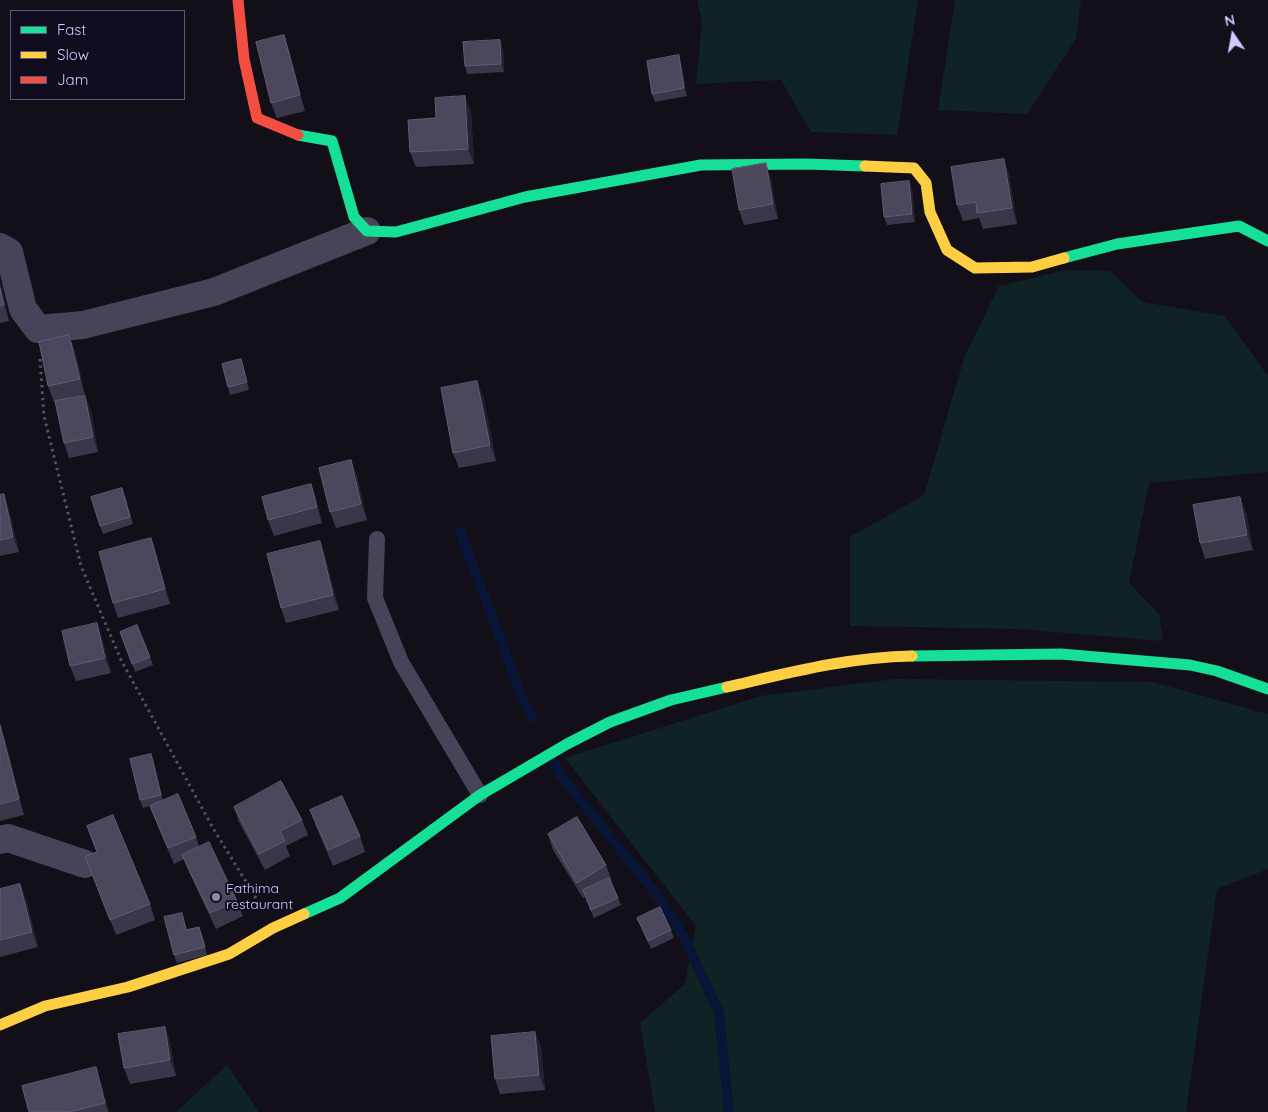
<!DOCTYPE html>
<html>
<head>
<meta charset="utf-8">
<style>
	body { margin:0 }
	#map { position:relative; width:1268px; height:1112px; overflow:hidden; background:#120f19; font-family:Quicksand,sans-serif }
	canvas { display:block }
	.legend { position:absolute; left:10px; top:10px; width:175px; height:90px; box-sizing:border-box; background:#100b1d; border:1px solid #5e5777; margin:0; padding:6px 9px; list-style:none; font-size:15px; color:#d3c8ff }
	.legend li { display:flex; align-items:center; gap:10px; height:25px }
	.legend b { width:25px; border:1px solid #5e5777 }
	.north { position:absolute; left:1208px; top:10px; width:50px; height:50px; -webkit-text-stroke:4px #100b1d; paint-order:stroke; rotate:348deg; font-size:14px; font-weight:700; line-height:20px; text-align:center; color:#d3c8ff }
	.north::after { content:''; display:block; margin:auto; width:18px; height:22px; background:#d3c8ff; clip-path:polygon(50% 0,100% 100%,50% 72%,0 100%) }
</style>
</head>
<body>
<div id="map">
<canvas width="1268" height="1112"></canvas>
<ul class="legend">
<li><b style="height:6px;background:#16e098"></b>Fast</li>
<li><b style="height:6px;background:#ffcf43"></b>Slow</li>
<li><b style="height:6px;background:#f24e42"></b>Jam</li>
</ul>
<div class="north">N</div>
</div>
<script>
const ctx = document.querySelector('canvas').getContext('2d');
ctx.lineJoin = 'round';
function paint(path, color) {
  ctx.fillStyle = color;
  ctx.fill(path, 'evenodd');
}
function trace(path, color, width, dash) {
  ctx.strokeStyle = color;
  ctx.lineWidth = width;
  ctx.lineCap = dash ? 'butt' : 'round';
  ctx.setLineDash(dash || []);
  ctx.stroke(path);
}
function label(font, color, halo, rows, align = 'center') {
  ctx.font = font + ' Quicksand,sans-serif';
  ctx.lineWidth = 4;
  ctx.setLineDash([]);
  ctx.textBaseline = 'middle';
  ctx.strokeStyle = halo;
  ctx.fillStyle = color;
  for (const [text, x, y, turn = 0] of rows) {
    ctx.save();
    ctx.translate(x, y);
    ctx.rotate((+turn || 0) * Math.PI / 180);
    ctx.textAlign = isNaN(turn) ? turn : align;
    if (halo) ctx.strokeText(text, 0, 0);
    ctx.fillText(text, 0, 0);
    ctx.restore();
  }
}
const green = new Path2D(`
	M697 0H918L897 135 811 132 781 80 696 84 702 23Z
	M955 0H1081L1076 39 1027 114 938 110Z
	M1066 270 1110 271 1142 302 1225 316 1268 376V472L1149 483 1129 583 1159 614 1163 641 1019 629 850 626V537L924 495 964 358 999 286Z
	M894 679 1152 682 1268 714V869L1217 889 1186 1112H655L640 1023 685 984 696 926 565 758 761 696Z
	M227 1065 259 1112H176Z`);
const stream = new Path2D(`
	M460 531 522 697 532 717
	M555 764 560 775 656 894 683 935 719 1013 729 1112`);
const path = new Path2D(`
	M40 359 44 416 81 566 121 660 213 828 259 903`);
const lane = new Path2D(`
	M377 539 375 598 401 662 480 795`);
const street = new Path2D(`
	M0 247 9 252 23 309 38 329 83 325 214 292 367 231
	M0 840 8 838 85 864`);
const fast = new Path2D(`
	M298 135 332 141 354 217 367 231 396 232 525 197 701 165 806 164 865 166
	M1064 258 1117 244 1239 226 1268 241
	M912 656 1061 654 1190 665 1217 671 1268 689
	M304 914 340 898 480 795 567 744 610 722 671 700 727 687`);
const slow = new Path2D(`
	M865 166 914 168 926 183 930 212 947 250 975 268 1032 267 1064 258
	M727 687C788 673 848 657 912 656
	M0 1025 45 1006 128 987 229 954 273 928 304 914`);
const jam = new Path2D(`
	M238 0 244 59 257 118 298 135`);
const wall = new Path2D(`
	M284 35 289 50 305 111 277 118 271 103Z
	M503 48 504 72 467 74 465 66Z
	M681 63 687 96 655 102 652 94Z
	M471 112 474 164 416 167 410 152 436 118Z
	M1009 174 1017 224 983 229 979 218 963 221 957 205Z
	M771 179 778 219 744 225 739 210Z
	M909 181 912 189 915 222 887 225 884 217Z
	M0 282 9 321 0 323Z
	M69 335 75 351 85 395 62 400 85 396 91 411 98 452 69 458 64 443 55 402H54L48 386Z
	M241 359 249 390 230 395 228 387Z
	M483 396 496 461 459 468 453 453Z
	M351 460 357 476 367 520 336 528 330 512Z
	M311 484 316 499 322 523 274 536 268 520Z
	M0 495 9 510 19 552 0 556Z
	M125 496 133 524 103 534 100 526Z
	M1246 512 1253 550 1205 559 1200 543Z
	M151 538 156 553 170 604 118 618 113 603Z
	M325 556 339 610 286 623 281 608Z
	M137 625 153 665 135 672 120 632Z
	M102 639 111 673 76 681 70 666Z
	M0 725 5 740 24 815 0 821Z
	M151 754 154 762 163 801 196 837 199 846 237 901 243 916 216 929 188 870 184 859 174 864 156 822 150 806 143 808 140 800Z
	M234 807 302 820 308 835 286 846 290 856 265 870 239 822Z
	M310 810 360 836 365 852 333 866 316 826Z
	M87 826 150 904 155 920 116 935 85 856 97 852Z
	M548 834 606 865 612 881H611L621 905 594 918 585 897 583 898 553 850Z
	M0 889 26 899 38 947 0 957Z
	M182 913 187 930 202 935 207 955 177 963 174 955Z
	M637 918 671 930 674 938 651 949Z
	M165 1027 170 1042 176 1076 130 1084 124 1068Z
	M535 1032 541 1048 545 1090 500 1094 495 1079Z
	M101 1083 109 1112H29Z`);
const shadedWall = new Path2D(`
	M284 35 289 50 305 111 300 95Z
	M500 40 503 48 504 72 501 64Z
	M679 55 681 63 687 96 684 88Z
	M465 96 471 112 474 164 468 149Z
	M1004 159 1009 174 1017 224 1012 208Z
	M766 163 771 179 778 219 773 204Z
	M909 181 912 189 915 222 912 214Z
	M0 282 2 288 9 321 4 305 0 288Z
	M69 335 75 351 85 395 80 379Z
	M241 359 244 367 249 390 247 382Z
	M477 381 483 396 496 461 490 445Z
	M85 396 91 411 98 452 93 437Z
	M351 460 357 476 367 520 361 504Z
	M311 484 316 499 322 523 317 507Z
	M4 494 9 510 19 552 13 537Z
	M1240 497 1246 512 1253 550 1247 535Z
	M151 538 156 553 170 604 165 589Z
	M320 541 325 556 339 610 333 595Z
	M97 623 102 639 111 673 105 658Z
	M0 725 5 740 24 815 19 799Z
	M151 754 154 762 164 803 161 795Z
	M20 884 26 899 38 947 32 932Z
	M165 1027 170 1042 176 1076 170 1060Z
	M535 1032 541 1048 545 1090 539 1075Z
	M96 1067 101 1083 109 1112H108L105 1103Z`);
const building = new Path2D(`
	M284 35 300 95 271 103 256 42Z
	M500 40 501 64 465 66 463 42Z
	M679 55 684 88 652 94 647 61Z
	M465 96 468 149 410 152 408 120 436 118 435 98Z
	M1004 159 1012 208 977 213 976 202 957 205 951 167Z
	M766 163 773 204 739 210 732 169Z
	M909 181 912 214 884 217 881 184Z
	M0 288 4 305 0 306Z
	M69 335 80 379 48 386 39 342Z
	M241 359 247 382 228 387 222 364Z
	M477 381 490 445 453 453 441 388Z
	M85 396 93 437 64 443 55 401Z
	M351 460 361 504 330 512 319 468Z
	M311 484 317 507 268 520 262 497Z
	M122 488 130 517 100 526 91 497Z
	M4 494 13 537 0 540V495Z
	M1240 497 1247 535 1200 543 1193 505Z
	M151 538 165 589 113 603 99 552Z
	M320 541 333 595 281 608 267 554Z
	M97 623 105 658 70 666 62 631Z
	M137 625 150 657 132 664 120 632Z
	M0 725 19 799 0 804Z
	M151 754 161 795 140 800 130 759Z
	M281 781 302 820 280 831 285 841 259 854 234 807Z
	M178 794 196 837 168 848 150 806Z
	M342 796 360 836 328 850 310 810Z
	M113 815 150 904 110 920 85 856 97 852 87 826Z
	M577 817 606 865 577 883 548 834Z
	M209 842 237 901 210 913 182 855Z
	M609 878 618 898 591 910 583 890Z
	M20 884 32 932 0 940V889Z
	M660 907 671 930 648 941 637 918Z
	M182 913 186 930 199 927 205 947 174 955 164 917Z
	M165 1027 170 1060 124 1068 118 1034Z
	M535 1032 539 1075 495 1079 491 1036Z
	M96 1067 105 1103 69 1112H29L22 1086Z`);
const markers = [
	[216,897,5,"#8f87ae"]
];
const poiNames = [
	["Fathima",226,889],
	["restaurant",226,905]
];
paint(green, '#0f2325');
trace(stream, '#091536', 10);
trace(path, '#4a5766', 3, [2.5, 4]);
trace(lane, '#47445a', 16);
trace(street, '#47445a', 28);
trace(fast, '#16e098', 11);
trace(slow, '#ffcf43', 11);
trace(jam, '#f24e42', 11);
paint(wall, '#3b374a');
paint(shadedWall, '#24202e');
paint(building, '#4c475d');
trace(building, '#615b76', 1);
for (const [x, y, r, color] of markers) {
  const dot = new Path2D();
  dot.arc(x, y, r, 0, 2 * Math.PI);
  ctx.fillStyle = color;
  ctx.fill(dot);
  trace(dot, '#100b1d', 2);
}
label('14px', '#d3c8ff', '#100b1d', poiNames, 'left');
</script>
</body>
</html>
